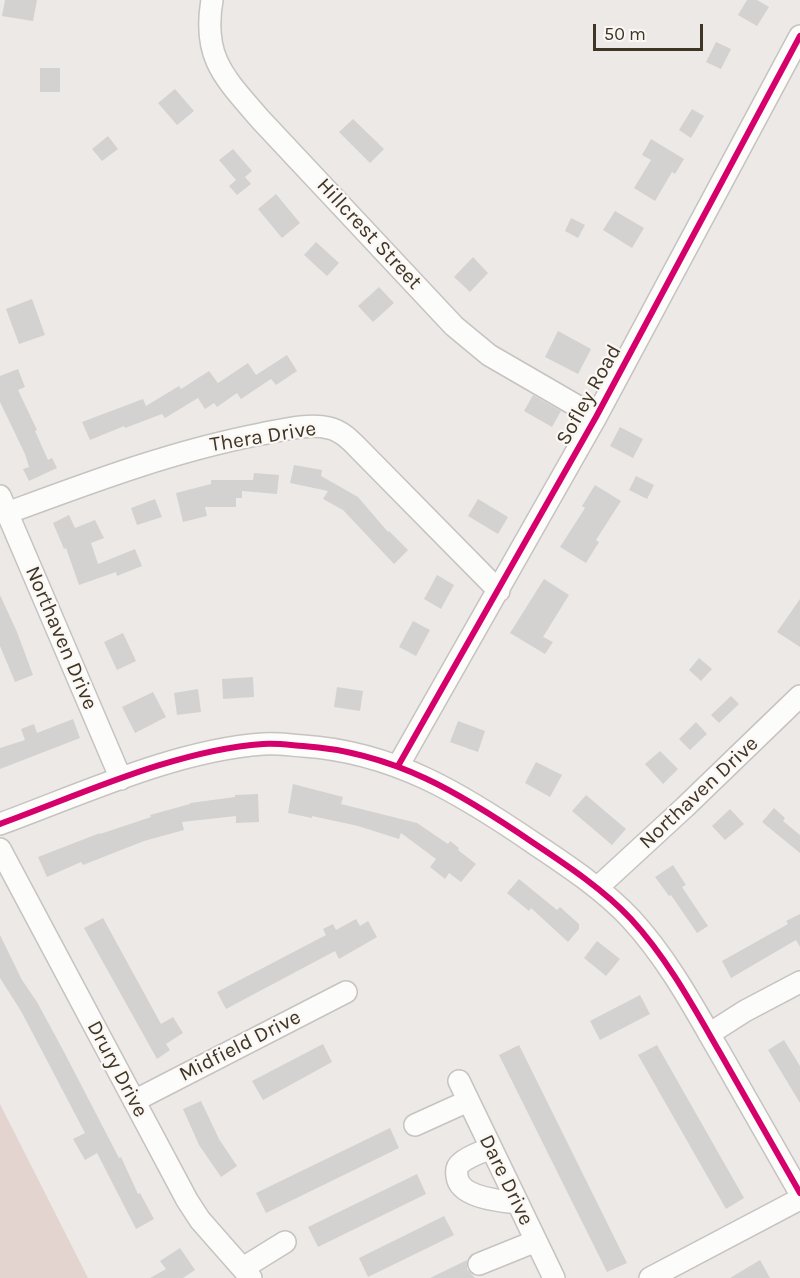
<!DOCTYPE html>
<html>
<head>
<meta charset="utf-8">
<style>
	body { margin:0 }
	#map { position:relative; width:800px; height:1278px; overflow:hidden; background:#ece9e7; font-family:Karla,sans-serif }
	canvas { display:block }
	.scale { position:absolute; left:593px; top:24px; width:110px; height:27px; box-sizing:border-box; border:3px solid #3f3524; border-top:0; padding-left:8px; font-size:18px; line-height:21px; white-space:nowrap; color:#3f3524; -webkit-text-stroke:4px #faf7f5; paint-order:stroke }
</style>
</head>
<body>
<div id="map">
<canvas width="800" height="1278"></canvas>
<div class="scale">50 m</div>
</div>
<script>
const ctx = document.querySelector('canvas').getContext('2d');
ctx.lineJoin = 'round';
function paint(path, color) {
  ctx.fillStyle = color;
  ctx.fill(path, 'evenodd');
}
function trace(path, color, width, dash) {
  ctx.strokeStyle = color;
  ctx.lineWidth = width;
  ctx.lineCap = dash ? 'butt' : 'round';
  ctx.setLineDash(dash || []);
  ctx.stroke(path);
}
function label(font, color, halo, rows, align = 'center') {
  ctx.font = font + ' Karla,sans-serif';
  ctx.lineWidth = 4.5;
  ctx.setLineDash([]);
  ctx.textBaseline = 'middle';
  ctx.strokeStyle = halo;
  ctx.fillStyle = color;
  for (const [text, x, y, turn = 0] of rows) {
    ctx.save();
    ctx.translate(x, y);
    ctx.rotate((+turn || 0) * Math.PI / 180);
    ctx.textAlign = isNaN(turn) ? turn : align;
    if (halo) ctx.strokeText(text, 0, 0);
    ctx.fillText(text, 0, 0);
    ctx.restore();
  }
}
const green = new Path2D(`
	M0 1104 88 1278H0Z`);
const building = new Path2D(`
	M5 0H37L33 21 2 16Z
	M747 0H757L769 7 757 26 738 15Z
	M716 42 731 49 721 69 706 62Z
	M40 68H60V92H40Z
	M175 89 194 111 177 125 158 103Z
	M692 109 704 116 691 138 679 130Z
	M353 119 384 149 370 163 339 132Z
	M108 136 118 149 102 161 92 149Z
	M651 139 684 159 675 174 672 172 655 201 634 188 651 160 642 155Z
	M233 149 252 171 245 177 251 184 237 195 229 186 236 180 219 160Z
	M276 194 300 223 282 238 258 209Z
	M615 211 644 228 632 248 603 230Z
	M571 218 585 225 578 238 565 231Z
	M316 242 339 263 327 276 304 255Z
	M473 257 488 273 470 292 454 277Z
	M379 287 394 303 373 322 358 306Z
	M32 299 45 335 19 344 6 309Z
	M558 331 591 349 578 374 545 357Z
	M287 355 297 371 276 385 271 379 241 399 237 393 217 407 214 403 205 409 198 398 165 418 162 414 125 428 124 426 90 440 82 422 143 399 146 406 179 386 181 389 209 371 218 383 248 363 256 375Z
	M18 369 25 387 18 390 37 430 35 431 48 460 52 458 57 468 29 481 23 469 29 467 25 454 0 402V376Z
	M533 395 561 411 552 427 524 411Z
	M620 427 643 439 633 458 610 446Z
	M294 465 322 470 321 476 358 497 388 532 389 531 408 550 394 564 343 510 323 499 328 491 290 483Z
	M254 473 279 475 277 494 242 491V498H236V507H205L207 516 183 522 176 493 211 484V480H253Z
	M636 476 654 485 647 499 629 490Z
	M595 485 621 501 596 540 599 542 586 563 560 547 585 508 582 506Z
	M155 499 162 517 137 525 131 508Z
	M478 499 508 517 498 534 468 516Z
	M69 515 75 528 95 520 104 538 91 543 98 564 135 549 142 566 117 576 116 572 79 585 66 548 64 549 53 523Z
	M437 575 454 585 441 609 424 599Z
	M544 579 569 595 543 637 553 642 545 654 510 633Z
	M0 595 17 632 33 675 15 682 0 646Z
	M800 599V647L777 632Z
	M413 621 430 630 416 656 399 647Z
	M123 633 136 661 117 670 104 642Z
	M699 658 712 669 701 681 689 670Z
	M253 677 254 697 223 699 222 679Z
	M337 687 363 691 360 711 334 707Z
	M198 689 201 712 177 715 174 693Z
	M153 692 166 717 135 733 122 707Z
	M731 696 739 704 719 723 711 715Z
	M73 719 80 738 0 769V748L25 740 21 729 34 724 37 733Z
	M458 721 485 731 478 752 450 742Z
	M696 722 707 734 690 750 679 739Z
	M660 751 678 769 663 784 645 764Z
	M536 762 562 775 550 797 525 783Z
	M293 784 343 797 341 804 417 823 448 844 450 841 459 848 458 850 476 864 461 882 449 873 445 879 430 867 436 859 401 833 399 839 358 826 312 816V818L288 813Z
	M258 794 259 822 236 823V816L182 822 184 830 144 841 83 865 81 862 47 877 38 857 100 833V834L151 817 150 815 190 804V803L235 797V795Z
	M586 795 626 829 612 845 572 811Z
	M774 808 785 818 783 821 800 835V853L762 822Z
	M730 809 744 824 725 840 712 826Z
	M673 865 686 885 682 887 708 926 697 933 671 895 669 896 655 877Z
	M519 879 557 910 560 907 579 924V929L568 942 531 908 529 911 507 893Z
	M800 914V947L796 940 731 978 722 961 788 924 786 921Z
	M103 918 161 1024 173 1017 183 1033 166 1044 170 1050 157 1059 84 928Z
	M356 919 360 926 368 921 377 937 339 959 335 951 226 1009 217 992 326 935 323 929 333 924 336 930Z
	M0 935 22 980 37 1002 63 1050 119 1158 121 1157 138 1194 140 1193 154 1219 136 1229 97 1153 85 1160 73 1139 85 1133 21 1011 0 978Z
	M597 941 620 959 606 976 584 958Z
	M640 995 650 1014 600 1040 590 1021Z
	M784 1040 800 1066V1103L768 1050Z
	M323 1044 332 1062 263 1100 252 1081Z
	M519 1045 627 1263 607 1272 499 1055Z
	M657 1045 744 1198 726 1209 638 1055Z
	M201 1101 219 1139 237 1166 221 1177 199 1145 183 1109Z
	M390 1128 399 1148 266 1213 256 1193Z
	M417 1174 426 1194 318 1247 308 1227Z
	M444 1216 454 1235 368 1277 359 1258Z
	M180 1248 195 1270 183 1278H150L166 1269 160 1261Z
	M467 1260V1269L475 1278H430Z
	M760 1260 770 1278H730Z`);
const minor = new Path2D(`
	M212 0C202 58 225 78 260 119L454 326 489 355 596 417
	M0 496 121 779
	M7 513C91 482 173 451 261 434 282 430 309 423 329 428 343 431 353 443 362 452L499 591
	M398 766 596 417 800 36
	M0 824C82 794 176 750 263 744 276 743 290 745 303 746 394 752 462 794 535 844 568 866 604 890 631 919 667 958 693 1006 719 1051 746 1098 773 1145 800 1193
	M0 849 187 1200 200 1220 251 1278
	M597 888 685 807 800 696
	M709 1034 745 1011 800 982
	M459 1081 554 1278
	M134 1101 346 992
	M415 1125 468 1101
	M491 1148C482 1152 468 1156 461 1163 457 1166 456 1170 457 1176 459 1198 501 1201 518 1203
	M479 1264 536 1241
	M243 1268 285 1242
	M650 1278 800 1199`);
const cycleway = new Path2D(`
	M398 766 596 417 800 36
	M0 824C82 794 176 750 263 744 276 743 290 745 303 746 394 752 462 794 535 844 568 866 604 890 631 919 667 958 693 1006 719 1051 746 1098 773 1145 800 1193`);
const streetNames = [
	["Hillcrest Street",369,234,47],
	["Sofley Road",589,395,-61],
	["Thera Drive",263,437,-9],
	["Northaven Drive",61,638,67],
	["Northaven Drive",699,793,-43],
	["Midfield Drive",240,1046,-27],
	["Drury Drive",117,1069,62],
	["Dare Drive",506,1180,64]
];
paint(green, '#e4d4d0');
paint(building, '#d4d2d0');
trace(minor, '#c6c3c0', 24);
trace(minor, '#fcfcfb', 21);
trace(cycleway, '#d6006c', 6);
label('21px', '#3f3524', '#faf7f5', streetNames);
</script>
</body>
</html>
